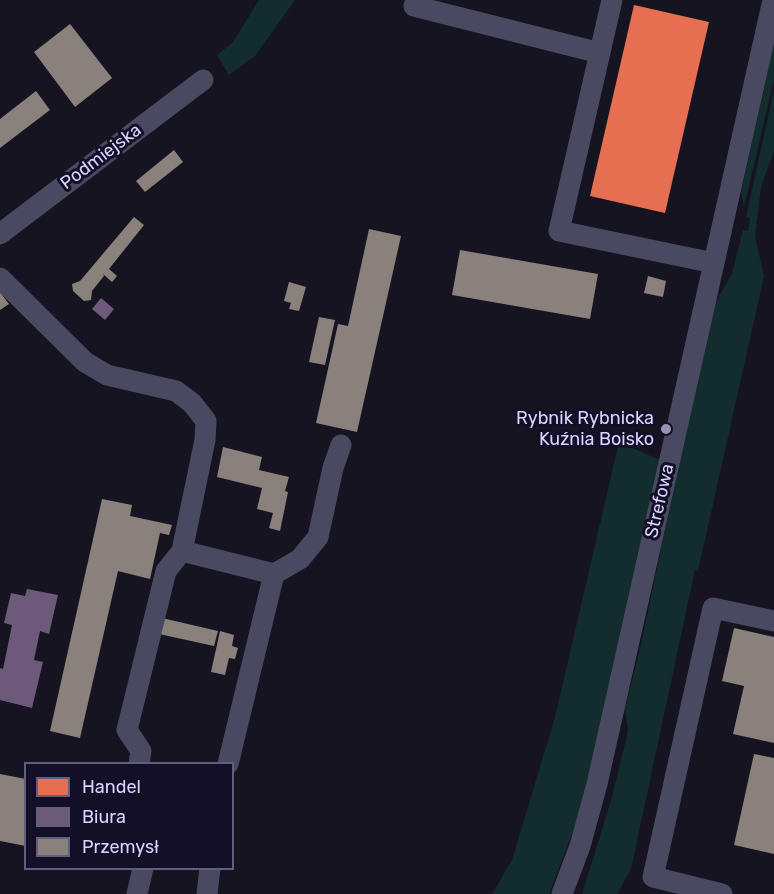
<!DOCTYPE html>
<html>
<head>
<meta charset="utf-8">
<style>
	body { margin:0 }
	#map { position:relative; width:774px; height:894px; overflow:hidden; background:#161421; font-family:Rubik,sans-serif }
	canvas { display:block }
	.legend { position:absolute; left:24px; top:762px; width:210px; height:108px; box-sizing:border-box; background:#130f26; border:2px solid #625e7d; margin:0; padding:8px 10px; list-style:none; font-size:18px; color:#d9d4ff }
	.legend li { display:flex; align-items:center; gap:12px; height:30px }
	.legend b { width:30px; border:2px solid #625e7d }
</style>
</head>
<body>
<div id="map">
<canvas width="774" height="894"></canvas>
<ul class="legend">
<li><b style="height:16px;background:#e76f51"></b>Handel</li>
<li><b style="height:16px;background:#6d597a"></b>Biura</li>
<li><b style="height:16px;background:#8a817c"></b>Przemysł</li>
</ul>
</div>
<script>
const ctx = document.querySelector('canvas').getContext('2d');
ctx.lineJoin = 'round';
function paint(path, color) {
  ctx.fillStyle = color;
  ctx.fill(path, 'evenodd');
}
function trace(path, color, width, dash) {
  ctx.strokeStyle = color;
  ctx.lineWidth = width;
  ctx.lineCap = dash ? 'butt' : 'round';
  ctx.setLineDash(dash || []);
  ctx.stroke(path);
}
function label(font, color, halo, rows, align = 'center') {
  ctx.font = font + ' Rubik,sans-serif';
  ctx.lineWidth = 6;
  ctx.setLineDash([]);
  ctx.textBaseline = 'middle';
  ctx.strokeStyle = halo;
  ctx.fillStyle = color;
  for (const [text, x, y, turn = 0] of rows) {
    ctx.save();
    ctx.translate(x, y);
    ctx.rotate((+turn || 0) * Math.PI / 180);
    ctx.textAlign = isNaN(turn) ? turn : align;
    if (halo) ctx.strokeText(text, 0, 0);
    ctx.fillText(text, 0, 0);
    ctx.restore();
  }
}
const green = new Path2D(`
	M259 0H295L255 56 229 75 217 55 233 42Z
	M774 43V80L744 207 741 192Z
	M774 90V151L761 187 755 237 764 276 698 571 695 570 631 869 617 894H582L612 797 628 731 625 709 640 649 683 444 715 303 732 274 743 230 748 231 750 218 746 217Z
	M619 442 660 460 615 677 574 829 549 894H492L512 860 555 717Z`);
const shops = new Path2D(`
	M634 5 709 22 665 213 590 196Z`);
const offices = new Path2D(`
	M101 298 114 309 105 320 92 309Z
	M27 589 58 595 49 634 40 631 34 660 43 662 32 708 0 700V668L3 669 12 625 4 623 11 593 25 596Z`);
const industry = new Path2D(`
	M70 24 112 78 75 107 34 52Z
	M36 91 50 110 0 148V119Z
	M174 150 183 162 145 192 136 181Z
	M134 217 144 225 109 269 117 276 112 282 103 274 104 276 92 291 91 300 84 301 73 291 72 284 80 281Z
	M369 229 401 236 357 432 316 423 338 324 348 326Z
	M460 250 598 274 590 319 452 295Z
	M648 276 666 281 663 297 644 293Z
	M289 282 306 287 299 311 289 309 291 303 284 301Z
	M0 292 9 304 0 310Z
	M319 317 335 320 325 365 309 362Z
	M223 447 262 457 259 470 289 477 285 491 288 492 280 531 269 528 273 513 257 509 262 488 217 477Z
	M102 499 132 505 130 516 172 525 169 535 160 533 150 579 118 571 80 738 50 731Z
	M162 618 218 631 214 646 159 634Z
	M734 628 774 637V743L733 734 744 686 722 681Z
	M220 631 234 635 232 646 238 648 235 659 229 658 225 675 211 672Z
	M754 754 774 758V854L734 845Z
	M0 774 26 779V846L0 841Z`);
const minor = new Path2D(`
	M612 0 559 231 714 263
	M414 6 600 53
	M0 234 203 80
	M0 278 85 362 107 375 176 391 192 403 206 421 205 440 182 551 166 571 127 730 141 751 139 764
	M182 551 274 574 300 559 318 537 333 468 341 445
	M228 764 274 574
	M137 894 143 868
	M207 894 210 868
	M562 894 580 846 597 784 773 0
	M722 894 653 877 713 608 774 621`);
const markers = [
	[666,429,6,"#9591b1"]
];
const streetNames = [
	["Podmiejska",101,157,-37],
	["Strefowa",660,501,-77]
];
const poiNames = [
	["Rybnik Rybnicka",654,419],
	["Kuźnia Boisko",654,440]
];
paint(green, '#132c2d');
paint(shops, '#e76f51');
paint(offices, '#6d597a');
paint(industry, '#8a817c');
trace(minor, '#4a4962', 21);
for (const [x, y, r, color] of markers) {
  const dot = new Path2D();
  dot.arc(x, y, r, 0, 2 * Math.PI);
  ctx.fillStyle = color;
  ctx.fill(dot);
  trace(dot, '#130f26', 2);
}
label('18px', '#d9d4ff', '#130f26', streetNames);
label('18px', '#d9d4ff', '#130f26', poiNames, 'right');
</script>
</body>
</html>
